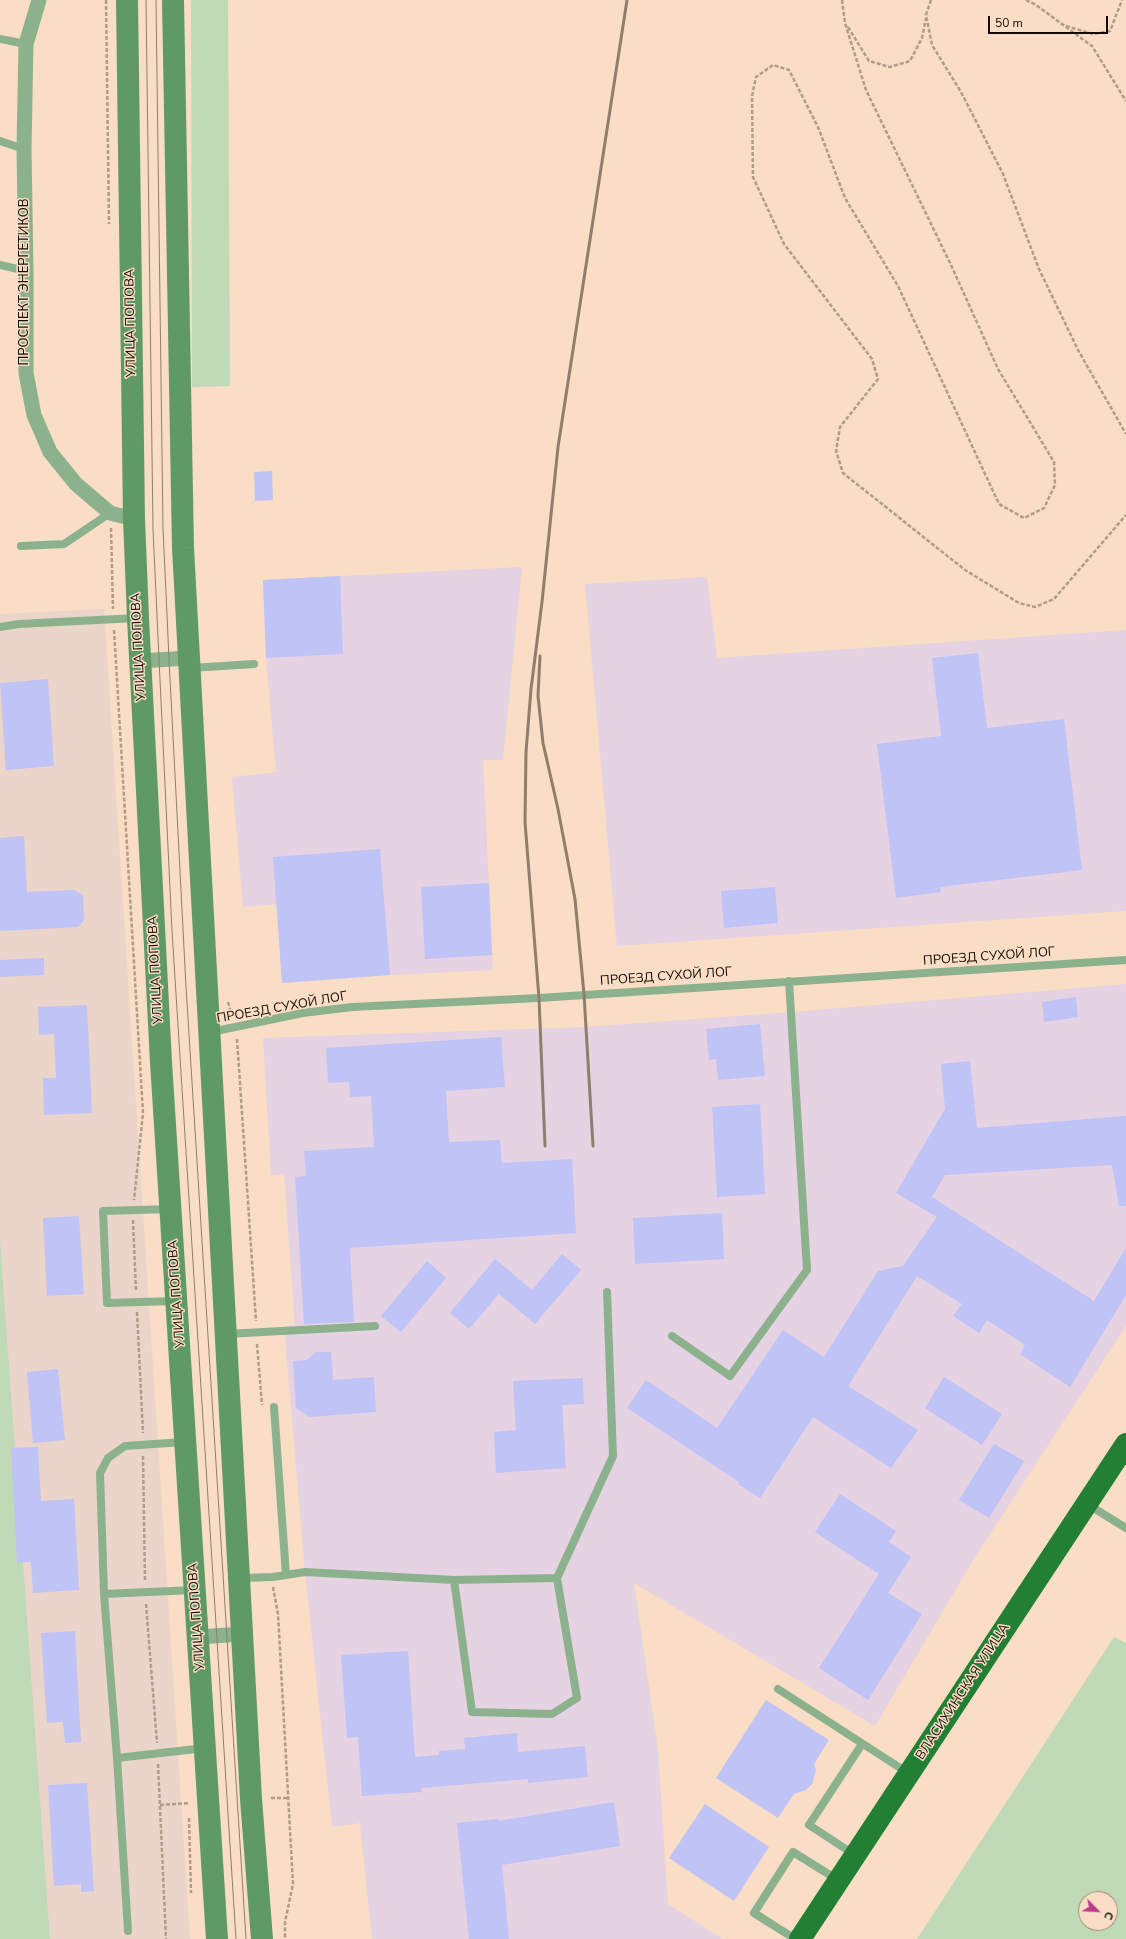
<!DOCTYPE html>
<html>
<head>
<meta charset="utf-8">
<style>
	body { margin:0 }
	#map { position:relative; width:1126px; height:1939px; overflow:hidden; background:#f9ddc5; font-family:"Nunito Sans",sans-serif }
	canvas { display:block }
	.north { position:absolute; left:1078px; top:1891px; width:40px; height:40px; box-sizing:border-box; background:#f9ddc5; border:1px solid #9d8977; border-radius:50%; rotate:114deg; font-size:11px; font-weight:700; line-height:16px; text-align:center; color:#130a03 }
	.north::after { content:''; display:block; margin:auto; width:14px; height:18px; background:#bb3d8b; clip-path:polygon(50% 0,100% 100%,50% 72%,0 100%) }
	.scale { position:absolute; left:988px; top:16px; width:120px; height:18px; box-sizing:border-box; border:2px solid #130a03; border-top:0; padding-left:5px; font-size:12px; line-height:14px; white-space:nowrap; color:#130a03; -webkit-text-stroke:3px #f9ddc5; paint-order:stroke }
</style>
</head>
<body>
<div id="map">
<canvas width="1126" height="1939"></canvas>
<div class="north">С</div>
<div class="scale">50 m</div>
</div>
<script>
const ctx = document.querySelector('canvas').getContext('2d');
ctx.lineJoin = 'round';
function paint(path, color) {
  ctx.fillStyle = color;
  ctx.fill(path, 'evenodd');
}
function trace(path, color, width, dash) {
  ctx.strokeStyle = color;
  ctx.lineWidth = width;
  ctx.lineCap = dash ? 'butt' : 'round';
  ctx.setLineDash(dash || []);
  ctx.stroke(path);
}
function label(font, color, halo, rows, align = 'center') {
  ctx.font = font + ' "Nunito Sans",sans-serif';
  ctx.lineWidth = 3;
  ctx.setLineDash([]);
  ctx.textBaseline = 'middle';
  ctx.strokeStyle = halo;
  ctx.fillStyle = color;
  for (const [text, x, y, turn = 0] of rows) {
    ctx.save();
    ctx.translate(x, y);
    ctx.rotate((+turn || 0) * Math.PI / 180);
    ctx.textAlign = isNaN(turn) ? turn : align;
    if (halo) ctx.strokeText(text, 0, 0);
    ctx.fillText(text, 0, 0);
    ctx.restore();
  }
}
const commercial = new Path2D(`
	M104 609 190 1939H50L0 1238V614Z`);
const industrial = new Path2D(`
	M522 567 503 760H483L493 970 390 975 282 983 277 904 243 907 232 777 276 772 266 658 263 580Z
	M707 577 717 658 1126 630V911L617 946 585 584Z
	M1126 984V1326L975 1557 875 1726 634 1583 658 1750 668 1904 723 1939H372L360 1823 332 1827 305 1572 284 1326 295 1325 284 1174 271 1175 263 1038 586 1027 792 1012Z`);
const green = new Path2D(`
	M191 0H228L230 386 192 387Z
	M0 1238 50 1939H0Z
	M1114 1637 1126 1643V1939H917ZM1086 1899H1110V1923H1086Z`);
const building = new Path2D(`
	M272 471 273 500 255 501 254 472Z
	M340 576 343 654 266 658 263 580Z
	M978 653 987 728 1064 719 1082 870 940 887 941 892 896 898 877 744 941 736 932 658Z
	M48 679 54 766 6 770 0 683Z
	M24 836 27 892 74 890 83 895 84 920 78 927 0 931V838Z
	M380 849 390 975 282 983 273 857Z
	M489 883 492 955 425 959 421 887Z
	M775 887 778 923 724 928 721 891Z
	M44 958V975L0 977V960Z
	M1076 997 1078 1017 1044 1022 1042 1002Z
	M87 1005 92 1113 44 1115 43 1078H56L54 1034 39 1035 38 1007Z
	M760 1024 765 1076 718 1080 716 1059 709 1060 706 1029Z
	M501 1037 505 1087 446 1091 449 1142 500 1140 502 1163 572 1159 576 1233 350 1248 354 1322 304 1324 295 1177 306 1176 304 1151 374 1147 371 1096 350 1097 349 1082 328 1083 326 1048Z
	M970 1061 977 1128 1126 1116V1206H1119L1112 1165 945 1175 932 1197 1094 1301 1126 1248V1295L1070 1387 1020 1354 1025 1345 987 1320 979 1333 953 1316 962 1304 917 1276 848 1386 918 1430 891 1468 813 1417 760 1498 738 1484 739 1482 627 1408 646 1380 717 1428 783 1330 824 1357 878 1271 903 1266 937 1217 896 1193 945 1109 941 1064Z
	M760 1104 765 1194 717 1197 712 1107Z
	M722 1213 724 1259 635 1264 633 1218Z
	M79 1216 84 1294 47 1296 43 1218Z
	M562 1254 581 1270 535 1324 499 1294 469 1329 450 1313 495 1259 532 1290Z
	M427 1261 446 1278 401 1332 381 1316Z
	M316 1352H331L333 1380 374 1377 376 1412 310 1417 296 1408 293 1361 307 1360Z
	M58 1369 65 1440 33 1443 27 1372Z
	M944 1377 1002 1414 982 1445 925 1408Z
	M583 1378 584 1404 562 1405 566 1468 496 1473 494 1432 516 1430 513 1381Z
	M994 1444 1024 1461 989 1518 959 1500Z
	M38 1447 41 1501 74 1499 79 1590 33 1593 31 1562 17 1563 11 1448Z
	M840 1494 896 1531 889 1542 911 1557 888 1593 922 1614 868 1700 819 1668 879 1574 815 1532Z
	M75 1631 81 1742 65 1743 63 1722 47 1723 41 1633Z
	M408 1651 415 1757 439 1755V1751L465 1749 464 1738 517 1733 518 1752 585 1746 588 1777 528 1783V1779L421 1788 422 1792 362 1796 358 1737 347 1738 341 1655Z
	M766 1700 829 1740 814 1764 816 1770 812 1784 806 1790 794 1794 778 1818 716 1778Z
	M87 1783 94 1891 81 1892V1884L54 1886 48 1785Z
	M614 1802 620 1846 502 1865 509 1939H469L457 1823 498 1819V1821Z
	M705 1804 769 1847 734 1901 669 1858Z`);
const path = new Path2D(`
	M106 0 109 224
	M842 0 845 23 866 90 951 265 998 369 1054 462 1055 485 1044 508 1024 518 999 504 898 286 845 198 818 127 789 70 773 65 756 77 752 96 753 177 784 244 872 359 878 379 840 427 836 451 843 473 965 570 1019 603 1035 607 1054 599 1126 515
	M931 0 926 15 932 45 961 92 1003 174 1039 269 1078 350 1126 434
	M1026 0 1036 5 1092 46 1126 101
	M1066 26 1093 34 1110 31 1122 0
	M848 27 869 61 890 67 910 61 922 38 926 18
	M111 528 113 609
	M114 630 143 1113 134 1200
	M228 1002 232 1016
	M237 1039 256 1321
	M133 1220 136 1291
	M137 1312 143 1433
	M257 1344 262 1405
	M143 1456 145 1581
	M273 1587 278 1614 293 1884 285 1922V1939
	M146 1604 157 1743
	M158 1764 166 1939
	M271 1798H288
	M160 1805 190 1803
	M189 1818 191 1893`);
const service = new Path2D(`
	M0 39 26 44
	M0 141 24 149
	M0 265 26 271
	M21 546 64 544 110 513
	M0 627 19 624 137 618
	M191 668 254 664
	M211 1032 303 1013 352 1007 539 998 1126 960
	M170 1209 103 1211 107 1303 175 1301
	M226 1334 375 1326
	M672 1336 730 1376 807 1270 789 981
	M274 1407 286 1575
	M1087 1504 1126 1528
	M240 1578 273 1577 305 1572 454 1580 557 1578 613 1456 607 1292
	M454 1580 472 1712 552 1714 577 1698 557 1578
	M104 1594 194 1590
	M778 1689 908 1773
	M117 1758 205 1748
	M855 1855 809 1825 862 1744
	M128 1931 117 1758 104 1594 100 1473 108 1458 125 1446 184 1442
	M795 1939 754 1913 793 1852 838 1880`);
const minor = new Path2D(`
	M39 0 26 44 24 149 26 271V373L34 415 50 452 76 484 110 513 134 519
	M140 661 189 658
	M198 1637 242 1634`);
const secondary = new Path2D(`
	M127 0 134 519 138 618 161 1062 217 1939
	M173 0 183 548 251 1799 262 1939`);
const trunk = new Path2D(`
	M800 1939 1126 1444`);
const tram = new Path2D(`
	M146 0 153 529 159 659 172 931 236 1939
	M156 0 163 528 169 659 186 987 246 1939`);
const rail = new Path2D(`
	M540 656 538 696 543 743 558 809 575 899 584 994 593 1146
	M545 1146 539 998 525 822 526 752 531 689 542 602 558 447 627 0`);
const streetNames = [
	["ПРОСПЕКТ ЭНЕРГЕТИКОВ",25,282,-90],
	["УЛИЦА ПОПОВА",131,323,-91],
	["УЛИЦА ПОПОВА",139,647,-93],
	["ПРОЕЗД СУХОЙ ЛОГ",989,957,-4],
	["УЛИЦА ПОПОВА",156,970,-93],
	["ПРОЕЗД СУХОЙ ЛОГ",666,977,-4],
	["ПРОЕЗД СУХОЙ ЛОГ",282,1008,-10],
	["УЛИЦА ПОПОВА",177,1294,-94],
	["УЛИЦА ПОПОВА",197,1617,-94],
	["ВЛАСИХИНСКАЯ УЛИЦА",963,1692,-57]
];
paint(commercial, '#ebd4c9');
paint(industrial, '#e5d2e3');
paint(green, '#c0dab7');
paint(building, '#c0c3f6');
trace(path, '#b19b89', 2.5, [4, 2]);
trace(service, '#8cb28d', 8);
trace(minor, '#8cb28d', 15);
trace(secondary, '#5f9963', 22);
trace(trunk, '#227f34', 22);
trace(tram, '#907d6d', 1);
trace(rail, '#907d6d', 3);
label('13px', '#130a03', '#f9ddc5', streetNames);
</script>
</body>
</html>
